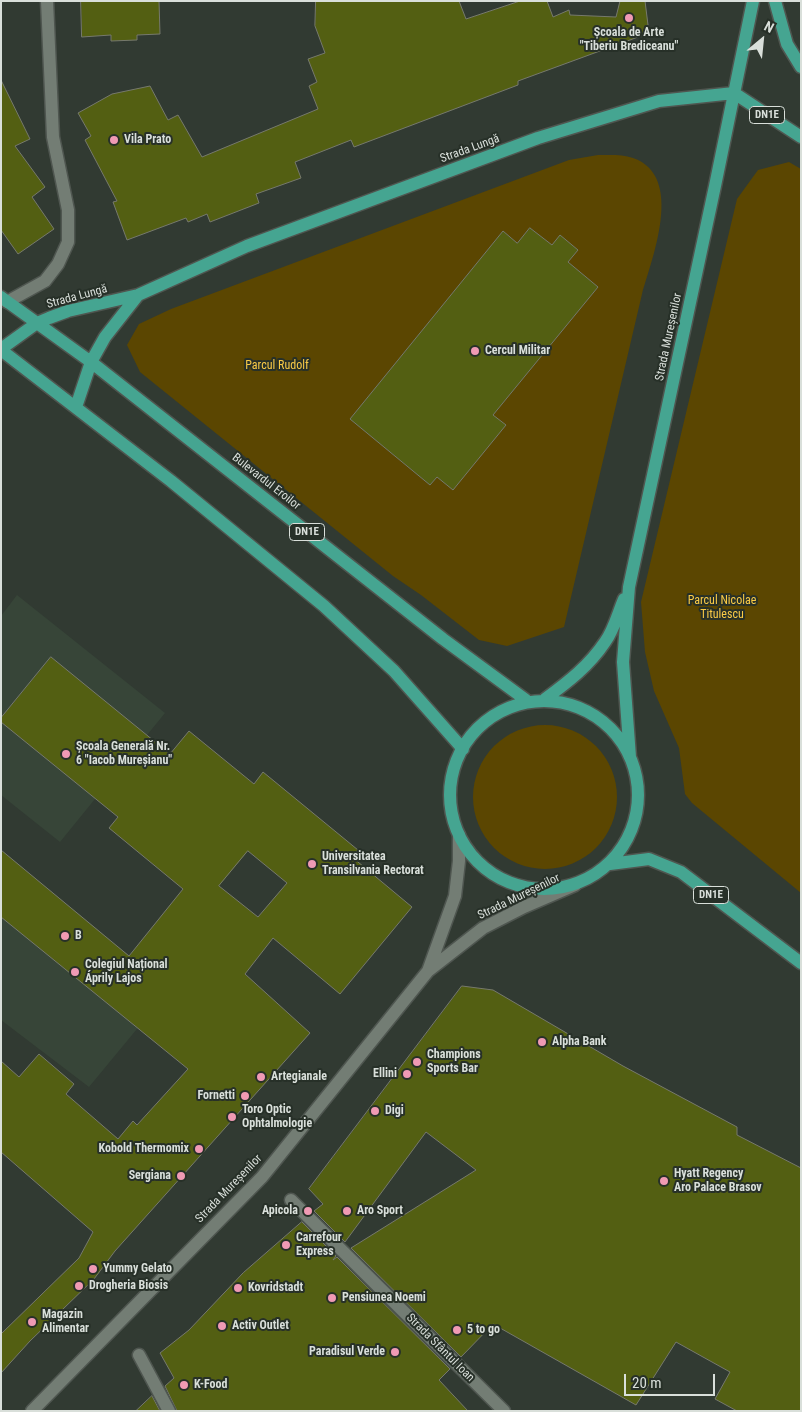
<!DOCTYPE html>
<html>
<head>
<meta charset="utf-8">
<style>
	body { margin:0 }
	#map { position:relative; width:802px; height:1412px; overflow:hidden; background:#313a32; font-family:"Roboto Condensed",sans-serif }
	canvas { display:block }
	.frame { position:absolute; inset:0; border:2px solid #d9dfda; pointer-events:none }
	.north { position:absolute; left:737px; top:15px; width:50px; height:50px; -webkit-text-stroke:4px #273028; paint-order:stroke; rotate:28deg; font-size:14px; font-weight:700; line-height:20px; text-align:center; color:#d9dfda }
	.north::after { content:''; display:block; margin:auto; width:18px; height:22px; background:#d9dfda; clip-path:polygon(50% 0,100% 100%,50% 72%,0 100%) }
	.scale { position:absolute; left:624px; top:1374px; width:91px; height:22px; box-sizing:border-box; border:2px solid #d9dfda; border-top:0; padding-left:6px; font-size:15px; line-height:18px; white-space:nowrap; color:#d9dfda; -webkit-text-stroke:4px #273028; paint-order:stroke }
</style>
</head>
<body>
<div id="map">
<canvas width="802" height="1412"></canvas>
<div class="frame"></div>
<div class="north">N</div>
<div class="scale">20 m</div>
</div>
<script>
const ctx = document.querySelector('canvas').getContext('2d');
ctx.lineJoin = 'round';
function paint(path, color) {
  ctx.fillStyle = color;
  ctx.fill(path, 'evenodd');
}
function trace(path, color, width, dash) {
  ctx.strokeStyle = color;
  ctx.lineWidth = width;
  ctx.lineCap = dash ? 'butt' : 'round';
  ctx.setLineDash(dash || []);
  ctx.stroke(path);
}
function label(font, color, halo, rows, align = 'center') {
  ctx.font = font + ' "Roboto Condensed",sans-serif';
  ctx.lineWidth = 4;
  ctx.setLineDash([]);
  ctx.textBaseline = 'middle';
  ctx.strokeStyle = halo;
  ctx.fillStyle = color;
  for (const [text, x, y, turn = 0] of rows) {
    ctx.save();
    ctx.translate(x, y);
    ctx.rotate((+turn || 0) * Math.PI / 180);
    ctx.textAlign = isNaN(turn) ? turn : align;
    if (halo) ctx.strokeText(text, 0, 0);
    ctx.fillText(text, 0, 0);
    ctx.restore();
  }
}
const built = new Path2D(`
	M17 595 165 713 60 842 1 795V616Z
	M1 850 170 989 89 1087 1 1020Z`);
const green = new Path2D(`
	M598 155C610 155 622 154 633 158 685 176 652 258 642 294L564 627 507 646 479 640 421 595 393 576 140 372 127 345 139 324 171 309 569 160ZM530 228 552 245 560 236 578 250 568 262 598 287 493 415 505 425 453 489 437 477 430 485 350 419 503 231 517 243Z
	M789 162 801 169V893L692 803 685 794 679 748 654 691 645 652 641 602 737 199 758 170Z
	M473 797a72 72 0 1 1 144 0a72 72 0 1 1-144 0Z`);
const building = new Path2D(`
	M81 1H159L160 34 137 35V40L111 41V35L82 37Z
	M316 1H459L466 19 520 1H547L553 17 569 10 570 15 616 17 620 1H645L649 33 518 81V85L354 147 351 140 295 162 301 178 256 194 259 203 210 222 207 214 188 222 186 218 127 240 113 202 117 201 85 140 91 136 78 113 112 94 150 86 168 120 178 115 202 157 318 109 309 86 317 82 308 59 325 53 315 26Z
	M1 80 30 139 15 146 45 187 32 197 54 229 18 254 1 230Z
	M530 228 552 245 560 235 578 250 568 262 598 287 493 415 506 425 453 490 437 477 430 485 350 419 503 231 517 243Z
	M51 657 170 754 189 731 254 784 263 772 358 850 352 857 412 907 340 994 273 938 245 974 310 1033 115 1251 94 1279 30 1341 1 1373V1334L79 1258 93 1232 1 1152V1061L19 1077 39 1054 74 1084 66 1094 118 1139 133 1121 137 1125 188 1069 1 917V850L129 956 183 889 109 828 118 817 1 722V718ZM248 851 287 883 258 917 219 886Z
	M462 986 493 990 623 1066 737 1127V1135L801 1168V1411H737L715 1399 730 1372 676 1342 636 1405 493 1324 461 1357 351 1248 476 1170 426 1132 345 1242 314 1211 323 1204 309 1189Z
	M302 1222 336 1256 333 1260 337 1257 450 1369 439 1380 468 1411H177L165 1386 174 1378 160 1353 189 1330 243 1273Z
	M152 1396 160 1411H136Z`);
const minor = new Path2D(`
	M7 302 45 281 58 264 68 242V210L53 137 47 1
	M428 971 455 896 459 861V835
	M291 1200 504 1411
	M139 1355 169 1411
	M32 1411 262 1177 428 971 483 928 524 907 575 885`);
const major = new Path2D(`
	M775 1 787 44 801 67
	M734 93 801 137
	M1 297 91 362 443 639 526 700
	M1 349 37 323 49 318 68 311 138 295 247 246 538 138 659 101 734 93
	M1 350 171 481 324 606 394 671 463 749
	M76 407 91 362 105 337 138 295
	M545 699C568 682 589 666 605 642 614 630 618 613 624 599
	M450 795a94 94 0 1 1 188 0a94 94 0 1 1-188 0Z
	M630 757 623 662 629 587 715 186 753 1
	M610 864 649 859 681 872 801 963`);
const markers = [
	[629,18,5,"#f09ab4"],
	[114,140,5,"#f09ab4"],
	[475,351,5,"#f09ab4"],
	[66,754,5,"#f09ab4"],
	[312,864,5,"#f09ab4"],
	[65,936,5,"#f09ab4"],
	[75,972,5,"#f09ab4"],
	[542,1042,5,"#f09ab4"],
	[417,1062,5,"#f09ab4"],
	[407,1074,5,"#f09ab4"],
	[261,1077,5,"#f09ab4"],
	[245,1096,5,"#f09ab4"],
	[375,1111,5,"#f09ab4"],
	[232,1117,5,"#f09ab4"],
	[199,1149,5,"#f09ab4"],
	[181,1176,5,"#f09ab4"],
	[664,1181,5,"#f09ab4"],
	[308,1211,5,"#f09ab4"],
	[347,1211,5,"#f09ab4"],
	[286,1245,5,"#f09ab4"],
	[93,1269,5,"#f09ab4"],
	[79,1286,5,"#f09ab4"],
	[238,1288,5,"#f09ab4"],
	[332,1298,5,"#f09ab4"],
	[32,1322,5,"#f09ab4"],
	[222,1326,5,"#f09ab4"],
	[457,1330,5,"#f09ab4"],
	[395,1352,5,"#f09ab4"],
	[184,1385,5,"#f09ab4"]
];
const shields = [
	[767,115,35],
	[307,532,35],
	[711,895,35]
];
const shieldNames = [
	["DN1E",767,115],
	["DN1E",307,532],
	["DN1E",711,895]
];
const poiNames = [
	["Școala de Arte",629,33,"center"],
	["\"Tiberiu Brediceanu\"",629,47,"center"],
	["Vila Prato",124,140],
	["Cercul Militar",485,351],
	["Școala Generală Nr.",76,747],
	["6 \"Iacob Mureșianu\"",76,761],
	["Universitatea",322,857],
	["Transilvania Rectorat",322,871],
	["B",75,936],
	["Colegiul Național",85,965],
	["Áprily Lajos",85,979],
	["Alpha Bank",552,1042],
	["Champions",427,1055],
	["Sports Bar",427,1069],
	["Ellini",397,1074,"right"],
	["Artegianale",271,1077],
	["Fornetti",235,1096,"right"],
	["Toro Optic",242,1110],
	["Ophtalmologie",242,1124],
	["Digi",385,1111],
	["Kobold Thermomix",189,1149,"right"],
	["Hyatt Regency",674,1174],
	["Aro Palace Brasov",674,1188],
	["Sergiana",171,1176,"right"],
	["Apicola",298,1211,"right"],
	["Aro Sport",357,1211],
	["Carrefour",296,1238],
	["Express",296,1252],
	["Yummy Gelato",103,1269],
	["Drogheria Biosis",89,1286],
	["Kovridstadt",248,1288],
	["Pensiunea Noemi",342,1298],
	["Magazin",42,1315],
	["Alimentar",42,1329],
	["Activ Outlet",232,1326],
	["5 to go",467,1330],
	["Paradisul Verde",385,1352,"right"],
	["K-Food",194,1385]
];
const streetNames = [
	["Strada Lungă",470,149,-20],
	["Strada Lungă",77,297,-15],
	["Strada Mureșenilor",669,337,-78],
	["Bulevardul Eroilor",266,482,38],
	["Strada Mureșenilor",519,897,-26],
	["Strada Mureșenilor",229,1189,-46],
	["Strada Sfântul Ioan",440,1348,45]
];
const parkNames = [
	["Parcul Rudolf",277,366],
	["Parcul Nicolae",722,601],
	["Titulescu",722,615]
];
paint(built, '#374538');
paint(green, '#5b4601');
paint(building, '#535f12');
trace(building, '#76796d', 1);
trace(minor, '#4f5650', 15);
trace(major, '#4f5650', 15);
trace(minor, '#737d74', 12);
trace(major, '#45a591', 12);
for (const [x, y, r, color] of markers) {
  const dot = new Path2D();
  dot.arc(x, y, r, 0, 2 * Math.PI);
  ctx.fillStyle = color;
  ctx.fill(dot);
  trace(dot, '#273028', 2);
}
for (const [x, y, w] of shields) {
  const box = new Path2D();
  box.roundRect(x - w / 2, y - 8.5, w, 17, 4);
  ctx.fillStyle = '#273028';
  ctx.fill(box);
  trace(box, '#d9dfda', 1);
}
label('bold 11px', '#d9dfda', null, shieldNames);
label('bold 12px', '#d9dfda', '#273028', poiNames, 'left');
label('12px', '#d9dfda', '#273028', streetNames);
label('12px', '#facb46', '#273028', parkNames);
</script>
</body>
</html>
